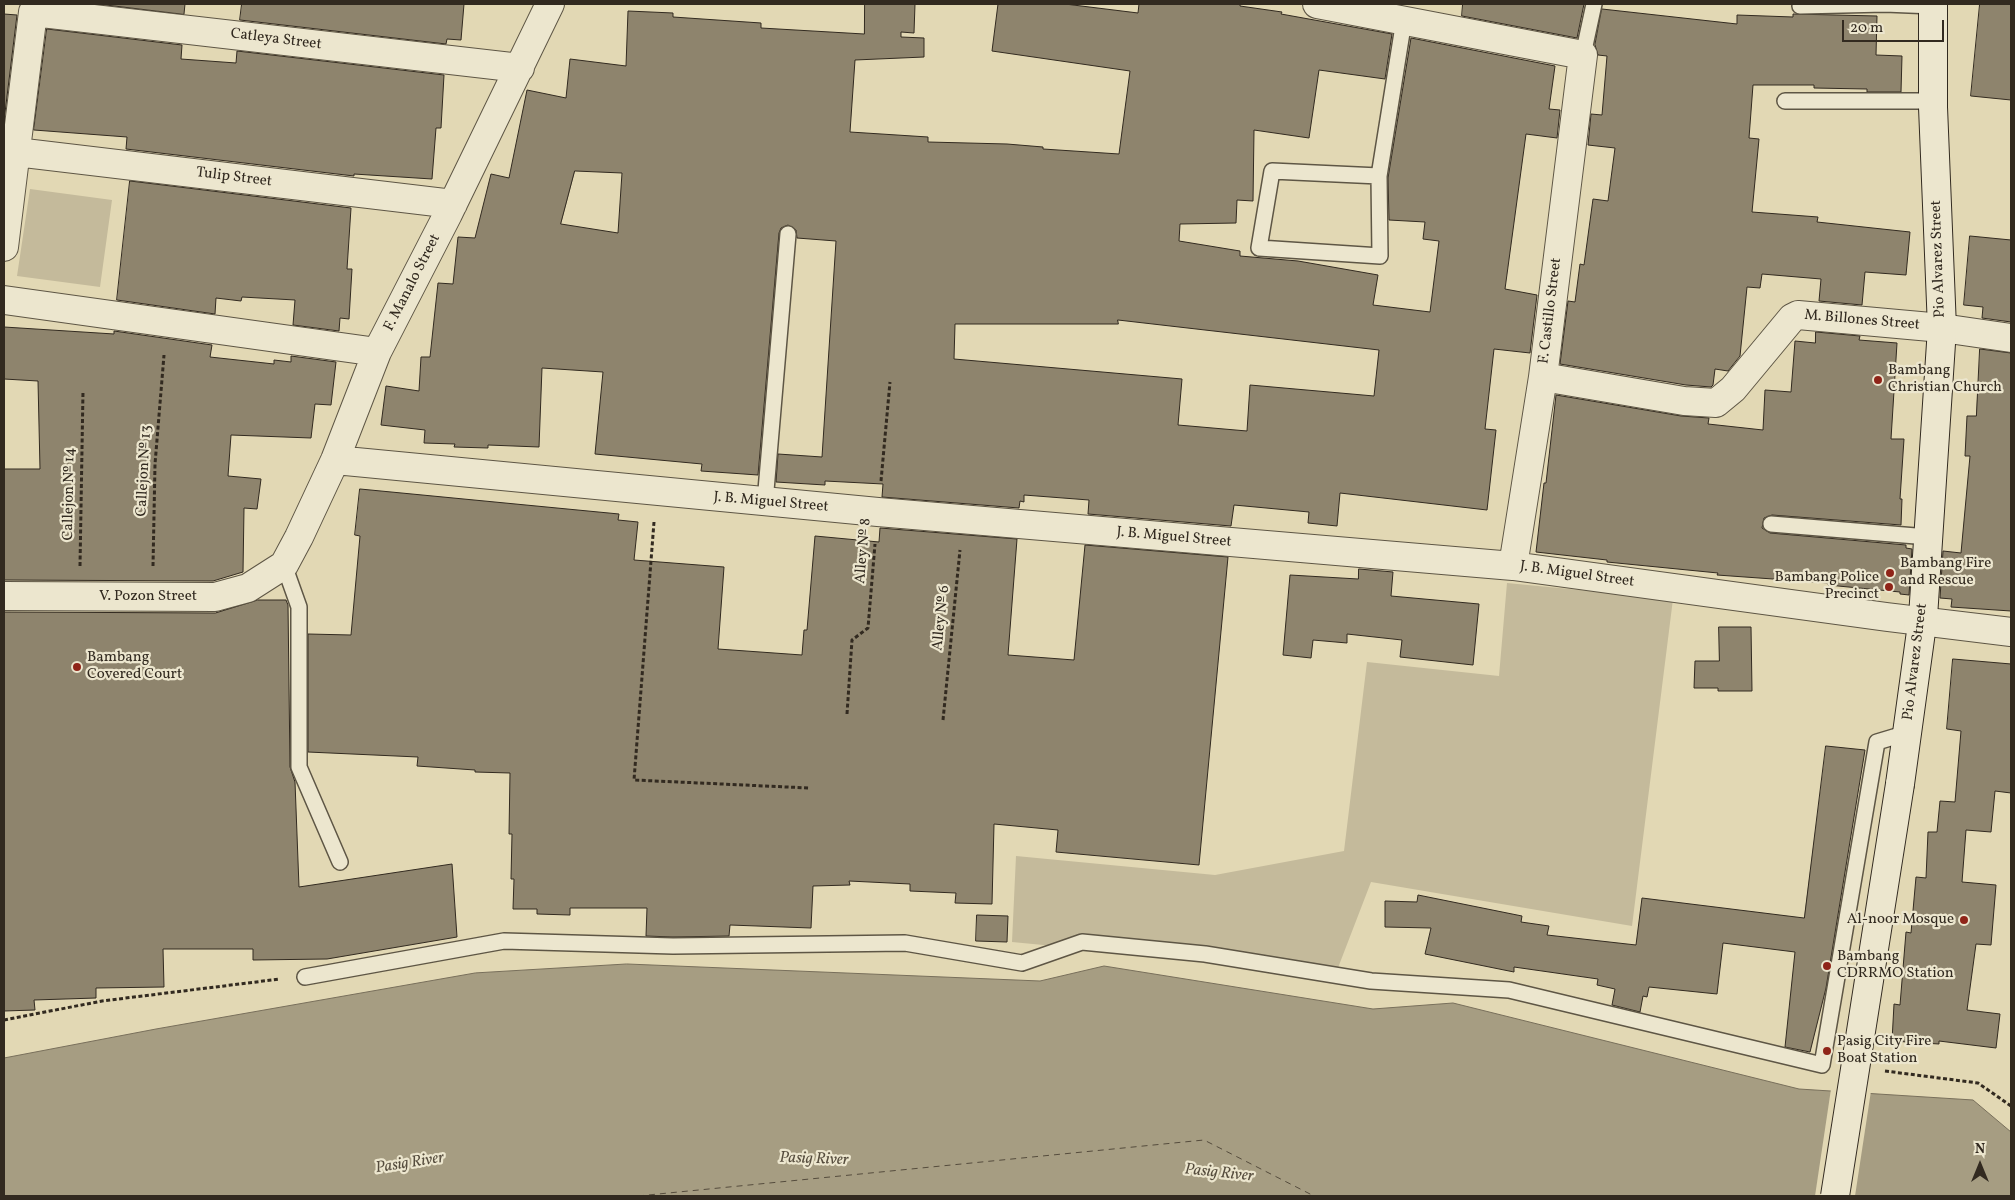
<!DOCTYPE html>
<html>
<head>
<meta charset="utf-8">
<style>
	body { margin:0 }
	#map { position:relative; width:2015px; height:1200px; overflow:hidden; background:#e2d8b4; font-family:Vollkorn,serif }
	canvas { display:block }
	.frame { position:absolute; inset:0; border:5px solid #322a20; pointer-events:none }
	.north { position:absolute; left:1955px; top:1140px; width:50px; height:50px; -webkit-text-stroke:4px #ece6ce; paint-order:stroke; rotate:0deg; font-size:14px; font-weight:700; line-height:20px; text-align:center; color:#322a20 }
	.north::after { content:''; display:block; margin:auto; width:18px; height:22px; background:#322a20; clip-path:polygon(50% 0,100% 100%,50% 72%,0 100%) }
	.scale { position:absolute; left:1842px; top:20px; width:102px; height:22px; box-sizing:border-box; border:2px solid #322a20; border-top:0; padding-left:6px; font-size:15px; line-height:18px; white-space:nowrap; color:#322a20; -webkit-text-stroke:4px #ece6ce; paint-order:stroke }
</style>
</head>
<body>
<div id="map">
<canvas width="2015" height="1200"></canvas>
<div class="frame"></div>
<div class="north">N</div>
<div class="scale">20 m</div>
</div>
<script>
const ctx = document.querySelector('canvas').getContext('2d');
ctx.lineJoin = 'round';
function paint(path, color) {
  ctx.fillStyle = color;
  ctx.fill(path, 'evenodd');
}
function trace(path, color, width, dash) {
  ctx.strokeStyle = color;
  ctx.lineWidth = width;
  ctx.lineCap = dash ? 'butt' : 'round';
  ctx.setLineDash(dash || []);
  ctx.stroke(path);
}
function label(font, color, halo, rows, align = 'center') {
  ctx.font = font + ' Vollkorn,serif';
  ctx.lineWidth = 4.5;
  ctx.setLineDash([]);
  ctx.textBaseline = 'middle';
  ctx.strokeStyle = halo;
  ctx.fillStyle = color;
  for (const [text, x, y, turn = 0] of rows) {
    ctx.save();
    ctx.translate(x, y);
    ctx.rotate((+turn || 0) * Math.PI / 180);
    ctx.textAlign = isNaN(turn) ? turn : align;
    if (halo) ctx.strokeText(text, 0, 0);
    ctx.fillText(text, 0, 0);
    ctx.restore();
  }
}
const green = new Path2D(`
	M30 189 112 200 100 287 17 276Z
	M1507 583 1673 599 1632 926 1371 882 1336 973 1012 942 1016 856 1215 875 1344 851 1367 662 1499 676Z`);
const water = new Path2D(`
	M627 964 1040 981 1104 966 1373 1009 1453 1003 1799 1089 1973 1100 2011 1132V1196H4V1058L156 1029 475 973Z`);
const pier = new Path2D(`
	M1831 1089 1871 1091 1855 1196H1815Z`);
const ferry = new Path2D(`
	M638 1196 1204 1140 1314 1196`);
const building = new Path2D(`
	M98 4H185L184 14Z
	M242 4H464L461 40 447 39 446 44 240 20Z
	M865 4H915L914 33 901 32V37L924 38V57L855 60 850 132 928 137V142L1007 144 1043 147V149L1119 154 1130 71 992 51 998 4H1065L1138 13 1139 4H1240V6L1282 12 1281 14 1392 34 1385 79 1319 70 1309 138 1254 130 1253 201 1237 200 1236 223 1180 224 1179 241 1240 251V256L1298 261 1378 275 1373 305 1430 312 1439 241 1423 239 1425 222 1389 220 1388 178 1411 38 1555 66 1549 109 1560 110 1557 138 1526 134 1505 289 1537 295 1530 353 1494 349 1485 429 1496 430 1487 510 1340 493 1337 526 1308 523 1309 512 1234 505 1231 526 1088 514 1089 500 1024 495V502L1020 501 1019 508 882 497 883 484 825 481V485L776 482 778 454 822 457 836 241 797 238 796 230 788 225 781 228 779 233 758 475 701 471 702 464 595 454 603 372 542 368 539 447 488 445V448L454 447 455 444 424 443 425 430 381 425 386 386 419 391 421 357H430L438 283 453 284 458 237 475 238 491 174 509 178 527 90 566 98 570 59 626 66 628 11 673 13V17L761 23V28L864 34ZM575 171 622 173 618 233 561 224ZM1118 320 1379 350 1374 396 1250 385 1247 431 1178 425 1182 379 954 359 955 324H1118Z
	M1463 4H1584L1577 38 1462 16Z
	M1980 4H2011V100L1971 96Z
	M1602 9 1737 24V15L1793 17V14L1877 16 1876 55 1902 56 1901 92H1867V89L1814 88V85H1753L1749 138 1759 139 1752 212 1818 217 1817 222 1910 232 1906 275 1865 272 1862 305 1819 301 1821 279 1762 274 1760 288 1747 287 1740 356 1728 371 1715 369 1713 385 1711 387 1686 385 1560 364 1568 301 1575 302 1580 264 1584 265 1593 199 1608 201 1615 148 1588 145 1591 114 1602 115 1607 56 1598 55 1595 45Z
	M4 14 17 15 4 121Z
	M47 29 182 45 181 59 236 63 237 51 444 75 441 128H436L432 179 354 174V176L126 149 127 137 34 130Z
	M130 181 351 208 347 269H352L349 319 340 318 339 331 293 325 295 300 242 297 241 301 216 298 215 314 117 300Z
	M1970 236 2011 240V322L1982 318 1983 307 1964 305Z
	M4 327 114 334V331L212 345 210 357 274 364V360L291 362V356L336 362 331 405 315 404 311 438 231 435 228 476 261 479 257 509 244 508 243 572 213 581 4 580V469H40L38 381 4 379Z
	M1816 332 1860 336 1859 340 1897 343 1891 439H1904L1900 499H1902L1901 525 1772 515 1764 518 1762 528 1770 533 1906 545V548L1912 549 1909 595 1900 594V592L1828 585 1829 583 1717 575 1718 573 1607 562V560L1536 552 1544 483H1546L1556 395 1681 416 1709 418 1708 424 1763 430 1765 390 1791 392 1795 341 1815 343Z
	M1980 349 2011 353V611L1951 607 1952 599 1940 598 1943 551 1961 553 1970 456H1965L1967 416H1976Z
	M360 489 619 514 618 520 638 522 634 560 724 567 718 649 802 655 804 630H807L815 536 879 542 880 528 1017 539 1008 655 1074 660 1085 545 1228 557 1199 865 1056 852 1058 830 994 824 992 904 955 903 956 893 910 891V884L849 881 850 885 813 886 811 928 730 925 729 936 673 937 646 936 647 908H570V915L537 914V909H513L514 879H511L512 834H509L510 773 475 772V770L417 766 418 757 308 752V634L351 635 360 536 355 535Z
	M1359 569 1393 572 1391 596 1479 604 1473 665 1400 657 1402 640 1347 634V643L1313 640 1311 658 1283 655 1290 575 1358 579Z
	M258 600H286L288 605 290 767 295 782 299 887 452 864 457 937 327 959 253 960V949H163L164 987 96 988V998L34 1000 35 1010 4 1011V612L215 613Z
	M1719 627H1751L1752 691H1718V688H1694L1695 661H1719Z
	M1953 659 2011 664V793L1995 791 1991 832 1966 830 1962 882 1996 885 1991 945 1976 944 1967 1010 2000 1014 1996 1048 1939 1041V1044L1892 1041 1894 1004 1900 1005 1906 932 1911 933 1916 877 1926 878 1928 832H1937L1940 801 1955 802 1961 731 1947 729Z
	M1826 746 1865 750 1826 988 1810 1052 1785 1047 1795 952 1723 943 1717 994 1649 987 1647 997 1643 996 1640 1012 1612 1005 1615 989 1597 985 1598 979 1514 967V972L1425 954 1431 928 1385 927V901L1417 902 1418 895 1522 916 1521 922 1549 926 1547 935 1636 945 1642 898 1804 918Z
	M977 915 1008 916 1007 942 976 941Z`);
const path = new Path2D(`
	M881 481 890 382
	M654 522 634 780 809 788
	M80 566 83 391
	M153 566 155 464 164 355
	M847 714 852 640 868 628 875 544
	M943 720 960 550
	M4 1020 102 1001 280 979
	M1885 1071 1978 1083 2011 1106`);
const lane = new Path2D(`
	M1800 6 1885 4 1933 6
	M1583 55 1594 4
	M1785 101H1933
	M1379 176 1272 171 1259 248 1380 256 1379 176 1404 20
	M765 502 788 234
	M1771 524 1928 537
	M284 565 299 607V767L340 862
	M305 977 504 941 673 946 905 943 1022 963 1082 942 1205 954 1371 981 1509 990 1822 1065 1877 742 1907 733`);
const street = new Path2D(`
	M1317 4 1583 55 1543 377 1513 566
	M16 152 453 204
	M4 247 33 12 520 68
	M4 300 377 352
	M1543 377 1684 401 1716 403 1733 389 1792 318 1798 315 1942 328 2011 338
	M335 460 878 512 1513 566 1887 617 2011 632
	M4 596 215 597 248 588 284 565 299 537 335 460 377 352 448 214 550 4`);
const secondary = new Path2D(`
	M1900 784 1923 617 1942 328 1933 107V4`);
const secondaryBridge = new Path2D(`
	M1835 1196 1900 784`);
const markers = [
	[1878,380,5,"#8f2418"],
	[1890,573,5,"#8f2418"],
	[1889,587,5,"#8f2418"],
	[77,667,5,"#8f2418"],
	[1964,920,5,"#8f2418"],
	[1827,966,5,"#8f2418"],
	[1827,1051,5,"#8f2418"]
];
const streetNames = [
	["Catleya Street",276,40,7],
	["Tulip Street",234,178,7],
	["Pio Alvarez Street",1939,259,-92],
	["F. Manalo Street",413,283,-63],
	["F. Castillo Street",1551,311,-83],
	["M. Billones Street",1862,321,5],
	["Callejon № 13",145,471,-87],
	["Callejon № 14",70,494,-89],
	["J. B. Miguel Street",771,503,5],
	["J. B. Miguel Street",1174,538,5],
	["Alley № 8",864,551,-85],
	["J. B. Miguel Street",1577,575,8],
	["V. Pozon Street",148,597],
	["Alley № 6",942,618,-84],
	["Pio Alvarez Street",1916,662,-83]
];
const poiNames = [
	["Bambang",1888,371],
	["Christian Church",1888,388],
	["Bambang Fire",1900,564],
	["and Rescue",1900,581],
	["Bambang Police",1879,578,"right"],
	["Precinct",1879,595,"right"],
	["Bambang",87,658],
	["Covered Court",87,675],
	["Al-noor Mosque",1954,920,"right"],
	["Bambang",1837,957],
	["CDRRMO Station",1837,974],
	["Pasig City Fire",1837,1042],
	["Boat Station",1837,1059]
];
const waterNames = [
	["Pasig River",814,1160,2],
	["Pasig River",410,1164,-9],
	["Pasig River",1219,1174,6]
];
paint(green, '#c4ba9b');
paint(water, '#a69d82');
trace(water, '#786f5b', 1);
paint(pier, '#e2d8b4');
trace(ferry, '#554c3d', 1, [6, 5]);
paint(building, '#8e846d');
trace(building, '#322a20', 1);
trace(lane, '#5e5645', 18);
trace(street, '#5e5645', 30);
trace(secondary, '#322a20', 30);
trace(path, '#322a20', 3, [4, 2.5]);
trace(lane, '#ece6ce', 15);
trace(street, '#ece6ce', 28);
trace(secondary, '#ece6ce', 28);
trace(secondaryBridge, '#322a20', 30, []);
trace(secondaryBridge, '#ece6ce', 28);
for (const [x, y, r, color] of markers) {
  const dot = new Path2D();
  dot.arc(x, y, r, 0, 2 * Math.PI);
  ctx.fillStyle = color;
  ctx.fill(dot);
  trace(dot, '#ece6ce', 2);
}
label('15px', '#322a20', '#ece6ce', streetNames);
label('15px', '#322a20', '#ece6ce', poiNames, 'left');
label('italic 16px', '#554c3d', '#ece6ce', waterNames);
</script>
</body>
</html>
